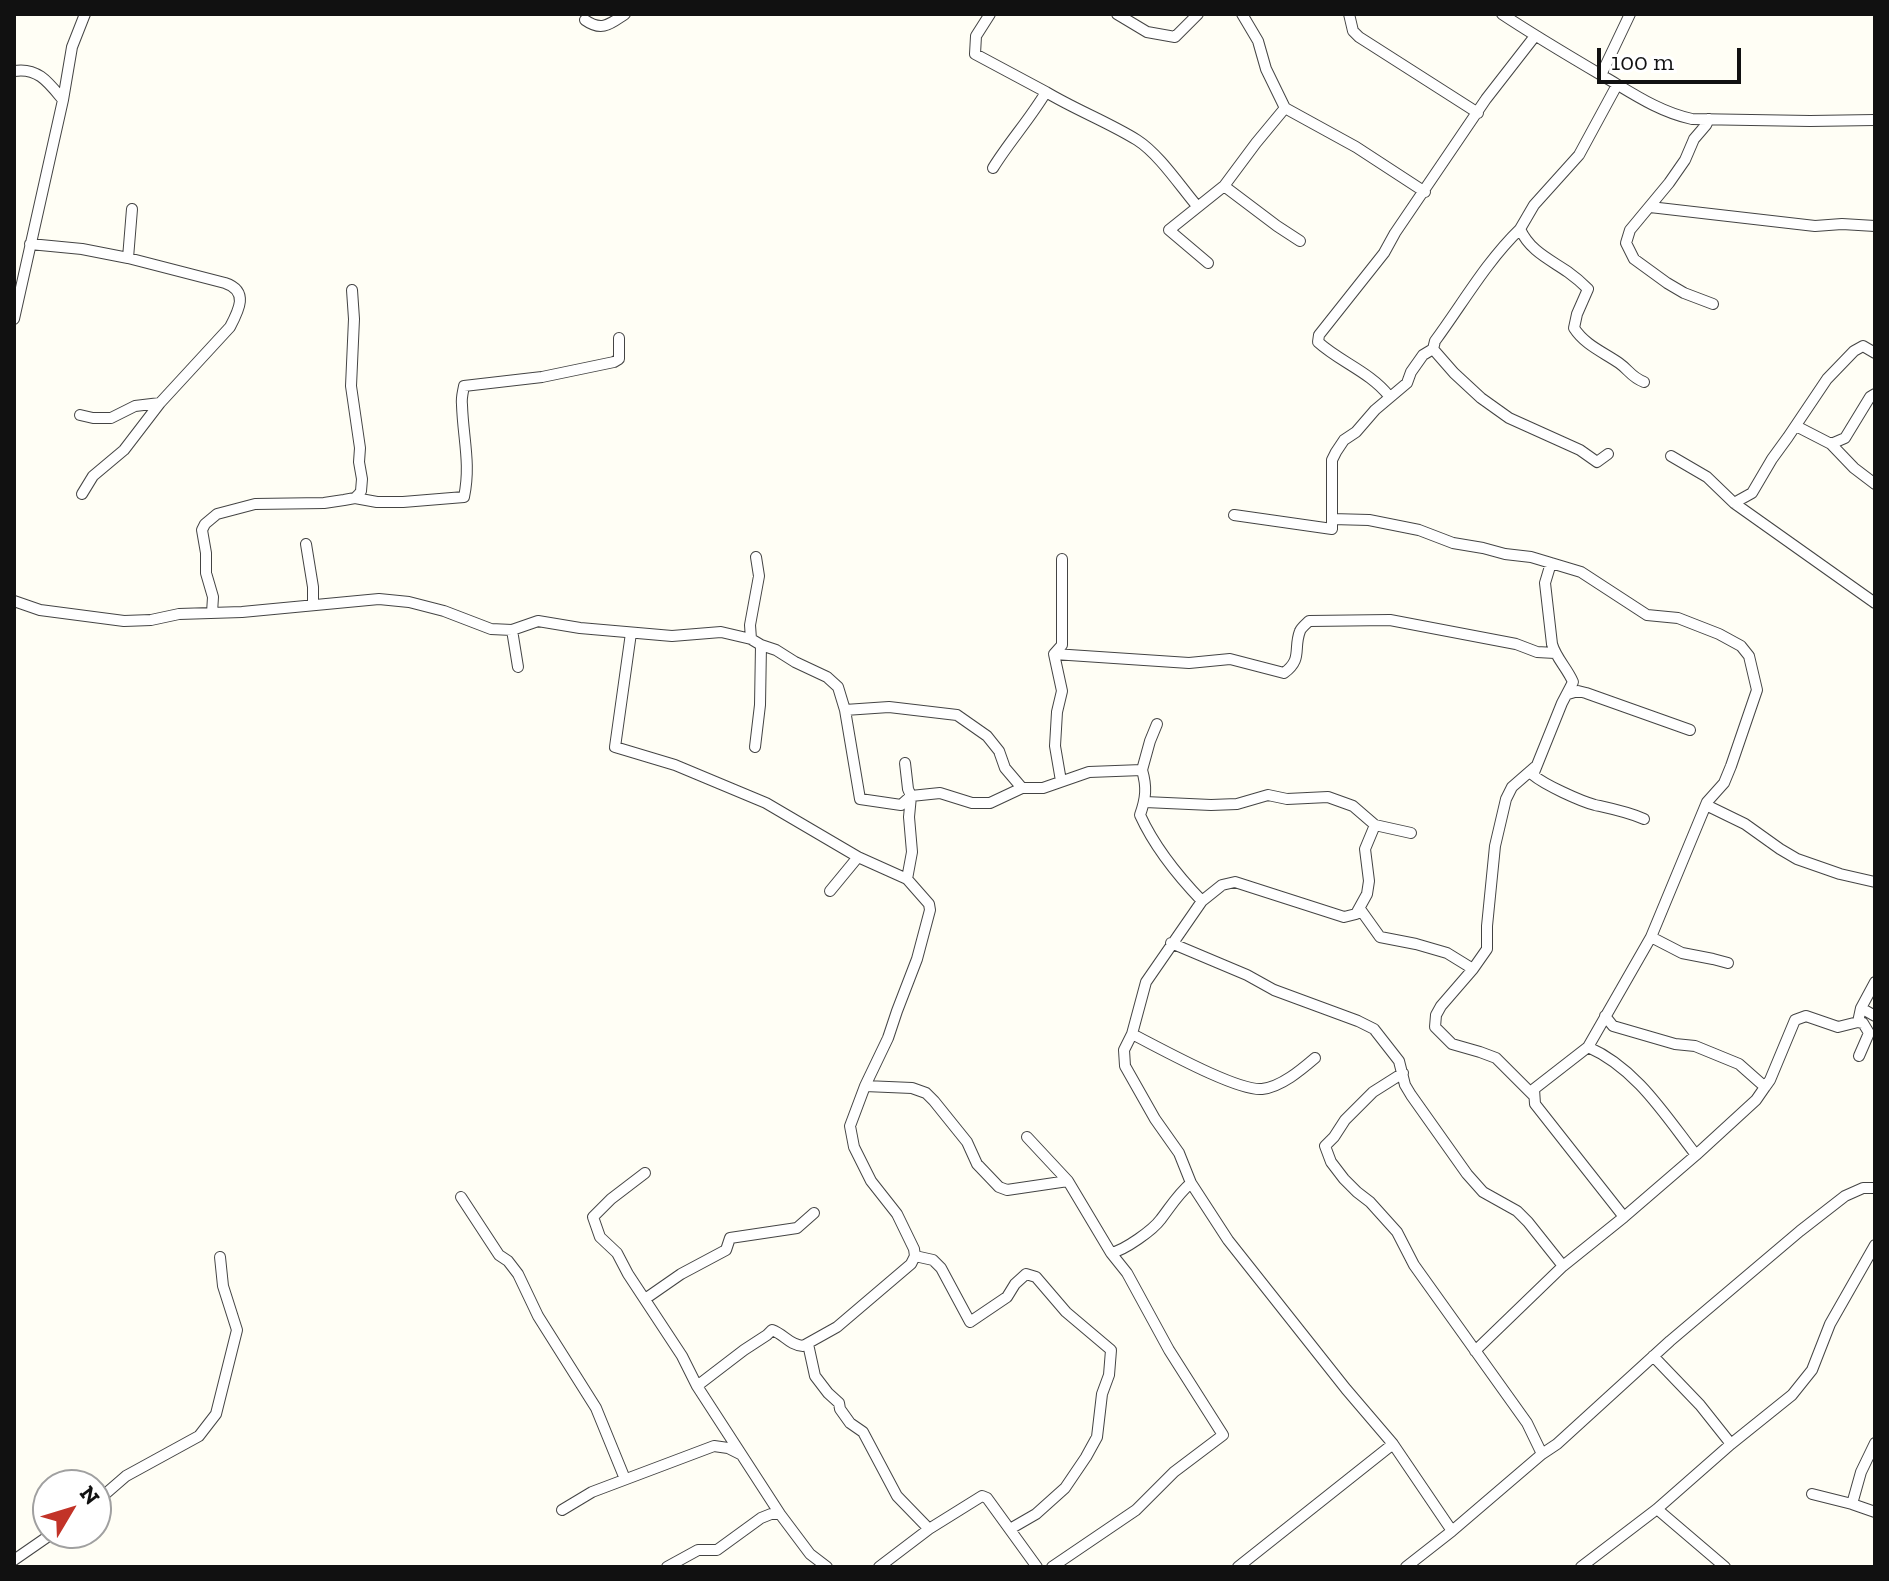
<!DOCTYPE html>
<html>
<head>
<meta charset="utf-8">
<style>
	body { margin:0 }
	#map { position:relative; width:1889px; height:1581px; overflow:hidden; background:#fffef5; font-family:"Zilla Slab",serif }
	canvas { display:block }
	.frame { position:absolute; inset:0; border:16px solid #111; pointer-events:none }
	.north { position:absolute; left:32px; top:1469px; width:80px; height:80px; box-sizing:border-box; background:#fff; border:2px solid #a0a0a0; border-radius:50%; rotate:52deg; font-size:22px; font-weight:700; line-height:32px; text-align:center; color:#111 }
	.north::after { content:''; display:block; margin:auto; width:28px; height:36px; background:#c23328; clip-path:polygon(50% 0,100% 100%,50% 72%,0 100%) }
	.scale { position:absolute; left:1597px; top:48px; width:144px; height:36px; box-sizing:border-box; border:4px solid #111; border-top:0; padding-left:10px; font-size:24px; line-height:28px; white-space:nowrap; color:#111; -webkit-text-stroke:6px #fff; paint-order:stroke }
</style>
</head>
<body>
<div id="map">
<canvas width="1889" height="1581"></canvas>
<div class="frame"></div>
<div class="north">N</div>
<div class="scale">100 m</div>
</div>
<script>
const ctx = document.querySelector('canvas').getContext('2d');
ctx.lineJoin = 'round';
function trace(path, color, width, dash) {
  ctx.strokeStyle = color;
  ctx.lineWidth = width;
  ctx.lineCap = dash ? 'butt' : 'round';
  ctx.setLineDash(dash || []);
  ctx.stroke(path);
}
const street = new Path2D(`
	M990 14 976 36 975 54 1046 92C1030 119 1009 142 993 168
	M1117 14 1147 32 1175 37 1198 14
	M1242 14 1258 41 1266 69 1285 108 1356 147 1425 192
	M1349 14 1353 31 1359 37 1478 113
	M1502 14C1535 36 1569 56 1603 76 1632 93 1659 112 1692 119L1810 121 1875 120
	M585 20C602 32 610 24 625 14
	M14 71C38 67 49 83 63 100
	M1601 75 1630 14
	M1617 85 1579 155 1534 205 1520 229C1530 251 1549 259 1568 272 1575 277 1582 283 1588 289L1577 314 1574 328C1585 345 1603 352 1619 363 1629 370 1631 377 1644 382
	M1046 92C1076 110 1108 122 1137 140 1159 154 1180 186 1197 206
	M1709 119 1706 125 1694 139 1685 160 1669 183 1630 230 1626 243 1634 259 1667 283 1684 293 1713 304
	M1224 186 1277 226 1300 241
	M1650 207 1815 226 1842 224 1875 226
	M1520 229C1486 262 1463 303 1435 341L1433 349 1454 373 1481 398 1509 418 1580 450 1597 462 1608 454
	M30 244 82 249 128 258 225 283C249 291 239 310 230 327L160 403 135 406 111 418H93L80 415
	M128 258 132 209
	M1208 263 1169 230 1224 186 1256 143 1285 108
	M14 319 63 100 72 47 85 14
	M1433 349 1423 355 1411 372 1407 383 1375 410 1356 432 1344 440 1336 452 1332 460V519L1369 520 1419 530 1453 543 1483 548 1505 554 1531 557 1581 572 1647 615 1678 618 1719 634 1741 646 1749 656 1757 690 1731 766 1724 783 1707 802 1651 937 1588 1047 1534 1089 1535 1104 1624 1217
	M1389 396C1370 372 1340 362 1318 342L1319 335 1384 253 1395 233 1486 99 1535 36
	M1796 426 1831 444 1854 468 1875 484
	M1831 444 1845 438 1870 397 1875 394
	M1671 456 1707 477 1734 503 1752 493 1772 459 1788 437 1827 379 1854 351 1863 346 1875 353
	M82 494 93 476 124 450 160 403
	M355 498 377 502H403L464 497C471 464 463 438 462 405 461 398 463 392 464 386L542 377 614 362 619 359V338
	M1734 503 1875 603
	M1234 515 1332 529V519
	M306 544 313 587V605
	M1551 563 1545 583 1552 644C1556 658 1567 668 1573 682L1562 703 1533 775C1545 785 1580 801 1595 805 1613 809 1628 812 1644 819
	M14 601 40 610 124 621 151 620 179 614 242 612 379 599 409 602 444 611 491 629 512 630 538 621 580 628 672 636 721 632 751 639 761 645 776 650 795 662 827 677 838 687 845 710 860 799 901 805 911 796 909 817 912 852 907 879 858 857 766 803 675 765 615 747 631 633
	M212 613 213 597 206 573V553L202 530 205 524 217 514 255 504 324 503 344 500 355 498 359 494 361 491 362 479 359 462 360 448 351 386 354 319 352 290
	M512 630 518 667
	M751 639 750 625 759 576 756 557
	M1054 654 1189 663 1230 659 1284 673C1303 659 1293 649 1300 631 1301 628 1307 623 1309 621L1390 620 1516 644 1537 652 1555 653
	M1568 694 1578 691 1586 693 1690 730
	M845 710 889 707 957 715 987 736 999 751 1005 768 1022 788
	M755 747 760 705 761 645
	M905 763 908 789 911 796 940 793 972 803H990L1022 788H1043L1089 772 1142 770C1147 787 1146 798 1140 815 1155 848 1177 875 1202 901
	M1142 770 1150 741 1157 724
	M1061 781 1055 746 1057 712 1062 691 1054 654 1062 645V559
	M1145 802 1211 805 1237 804 1268 795 1287 799 1328 797 1353 806 1375 825
	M1706 805 1745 824 1780 849 1797 859 1840 874 1875 882
	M1411 833 1375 825 1365 849 1369 881 1367 894 1356 914 1344 917 1235 882 1222 885 1202 901 1146 982 1132 1034 1124 1050 1125 1066 1155 1119 1179 1153 1191 1183 1228 1240 1346 1389 1393 1444 1452 1531
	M907 879 929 904 930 910 917 959 897 1011 888 1038 865 1086 850 1126 854 1147 871 1181 897 1214 914 1249 915 1256
	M830 891 858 857
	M1360 909 1380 937 1416 944 1447 953 1473 969
	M1651 937 1682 953 1713 959 1728 963
	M1171 943 1247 975 1274 990 1358 1021 1374 1029 1399 1061 1405 1085 1411 1095 1467 1174 1483 1192 1517 1211 1528 1222 1563 1266
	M1861 1008 1875 1016
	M1858 1022 1863 1023 1869 1033 1859 1056
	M1132 1034C1158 1047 1236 1091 1262 1089 1281 1087 1301 1070 1315 1058
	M1588 1047C1636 1068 1665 1115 1696 1155
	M1403 1073 1373 1092 1345 1120 1334 1137 1325 1146 1331 1162 1344 1179 1357 1192 1370 1202 1397 1232 1414 1265 1527 1423 1542 1454
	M865 1086 912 1088 926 1093 934 1101 967 1142 977 1164 999 1187 1007 1190 1068 1181
	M1765 1087 1770 1080 1795 1020 1806 1016 1838 1027 1858 1022 1861 1008 1875 982
	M1533 1095 1496 1058 1480 1052 1452 1044 1435 1027 1436 1015 1441 1006 1473 969 1487 949V926L1495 846 1506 799 1512 787 1535 767
	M1027 1137 1068 1181 1111 1253 1127 1273 1169 1350 1223 1435 1174 1472 1136 1510 1052 1567
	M645 1173 611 1199 593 1217 600 1237 617 1253 628 1274 682 1356 697 1386 780 1514 810 1554 827 1567
	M461 1197 499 1255 508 1261 518 1274 538 1316 596 1408 625 1479
	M1111 1253C1125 1250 1153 1230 1161 1219 1171 1206 1178 1194 1191 1183
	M915 1256 933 1260 941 1268 970 1322 1007 1297 1015 1284 1026 1274 1036 1277 1066 1312 1111 1350 1109 1375 1102 1394 1097 1437 1086 1457 1065 1488 1036 1514 1010 1529
	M645 1299 681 1274 726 1250 730 1238 797 1228 814 1213
	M808 1344 815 1376 828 1393 839 1403 840 1409 850 1423 863 1432 897 1496 929 1529
	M1475 1351 1563 1266 1624 1217 1696 1155 1756 1100 1765 1087 1739 1064 1695 1046 1675 1044 1613 1026 1605 1016
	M1653 1356 1700 1405 1731 1444
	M697 1386 744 1350 767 1335 772 1330C784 1334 789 1345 803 1346L837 1327 911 1264 915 1256
	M1812 1494 1852 1504 1861 1472 1875 1443
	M96 1502 126 1476 199 1436 216 1414 237 1330 223 1286 220 1257
	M1852 1504 1875 1512
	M1657 1509 1725 1567
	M562 1510 592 1492 714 1446 728 1448 740 1454
	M14 1560 53 1533
	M667 1567 698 1550H717L761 1518 771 1514H780
	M879 1567 929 1529 982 1496 987 1498 1037 1567
	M1238 1567 1393 1444
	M1406 1567 1452 1531 1542 1454 1557 1444 1670 1341 1800 1231 1845 1196 1863 1188H1875
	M1581 1567 1657 1509 1731 1444 1792 1395 1812 1370 1830 1324 1875 1245`);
trace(street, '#444', 12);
trace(street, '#fff', 10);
</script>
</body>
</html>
